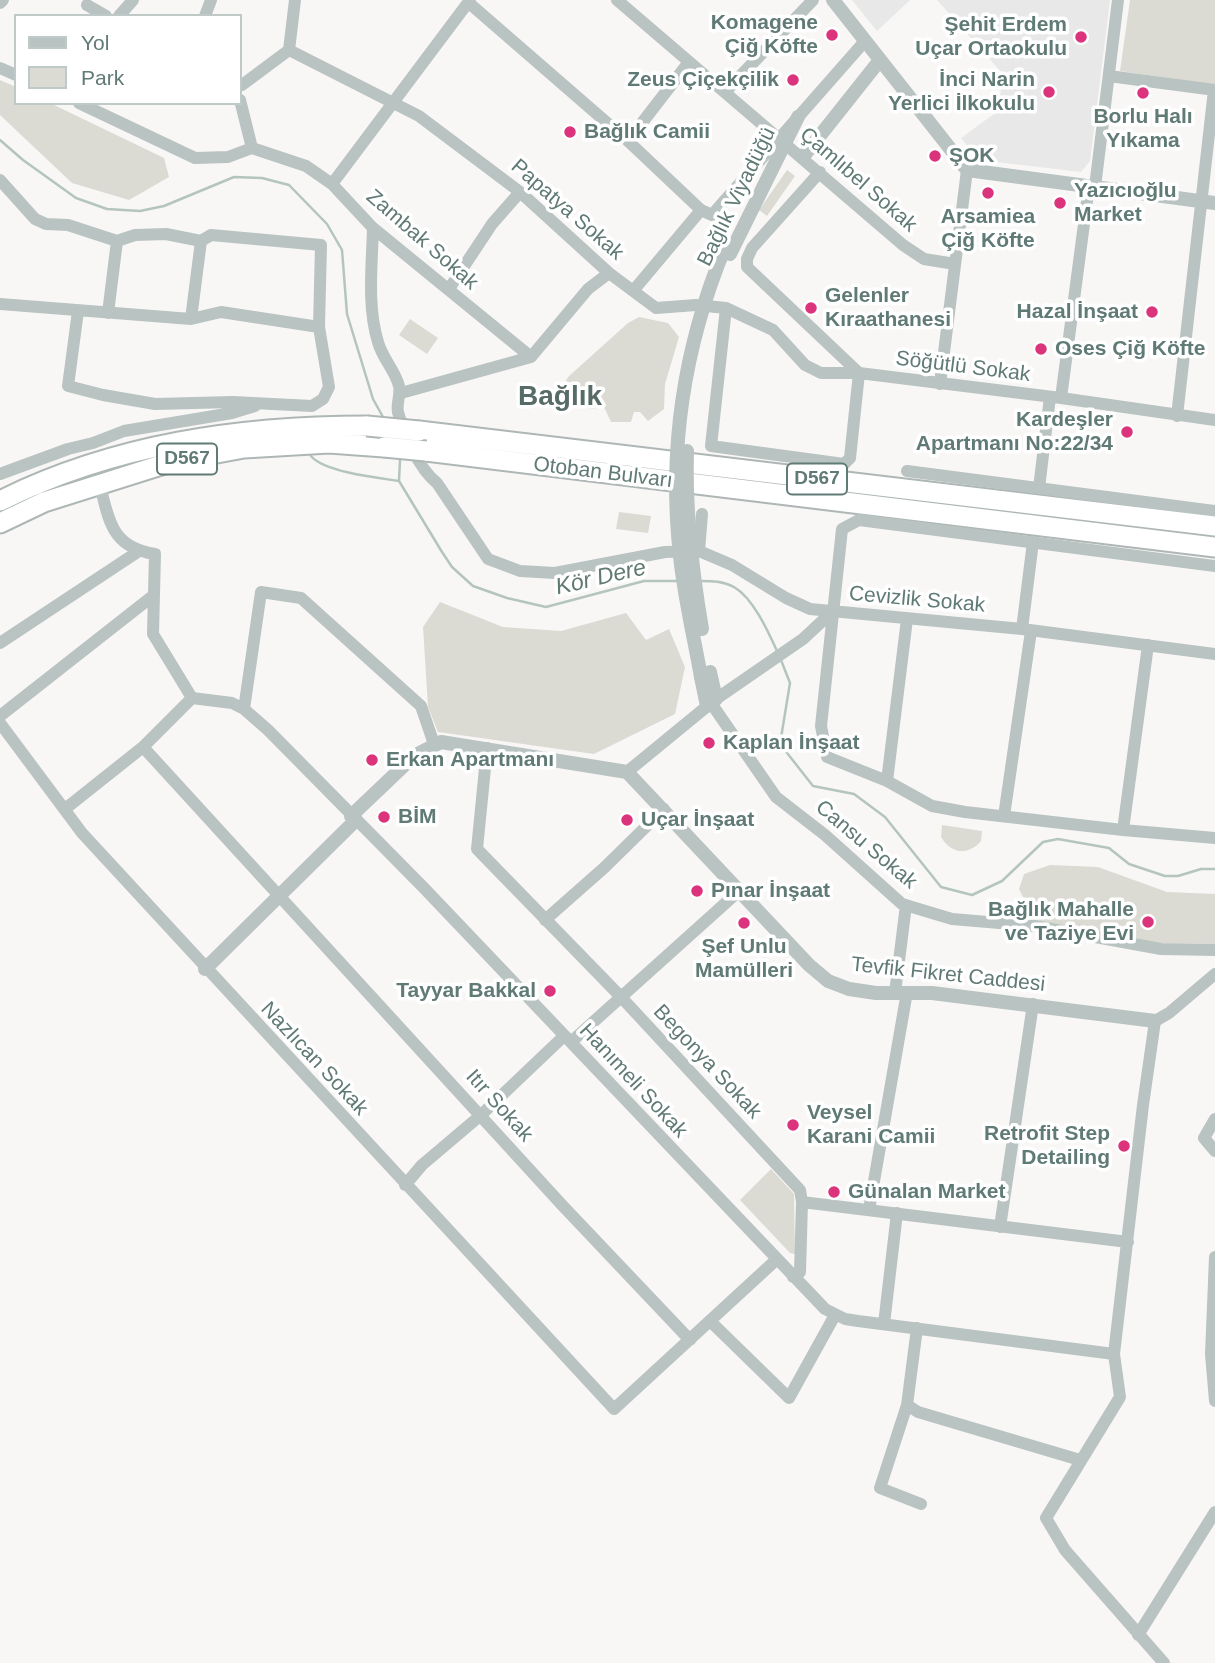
<!DOCTYPE html>
<html>
<head>
<meta charset="utf-8">
<style>
	body { margin:0 }
	#map { position:relative; width:1215px; height:1663px; overflow:hidden; background:#f9f7f6; font-family:Arial,sans-serif }
	canvas { display:block }
	.legend { position:absolute; left:14px; top:14px; width:228px; height:91px; box-sizing:border-box; background:#fff; border:2px solid #bfcac8; margin:0; padding:9px 12px; list-style:none; font-size:21px; color:#607a75 }
	.legend li { display:flex; align-items:center; gap:14px; height:35px }
	.legend b { width:35px; border:2px solid #bfcac8 }
</style>
</head>
<body>
<div id="map">
<canvas width="1215" height="1663"></canvas>
<ul class="legend">
<li><b style="height:9px;background:#b9c3c1"></b>Yol</li>
<li><b style="height:19px;background:#dbdbd3"></b>Park</li>
</ul>
</div>
<script>
const ctx = document.querySelector('canvas').getContext('2d');
ctx.lineJoin = 'round';
function paint(path, color) {
  ctx.fillStyle = color;
  ctx.fill(path, 'evenodd');
}
function trace(path, color, width, dash) {
  ctx.strokeStyle = color;
  ctx.lineWidth = width;
  ctx.lineCap = dash ? 'butt' : 'round';
  ctx.setLineDash(dash || []);
  ctx.stroke(path);
}
function label(font, color, halo, rows, align = 'center') {
  ctx.font = font + ' Arial,sans-serif';
  ctx.lineWidth = 7;
  ctx.setLineDash([]);
  ctx.textBaseline = 'middle';
  ctx.strokeStyle = halo;
  ctx.fillStyle = color;
  for (const [text, x, y, turn = 0] of rows) {
    ctx.save();
    ctx.translate(x, y);
    ctx.rotate((+turn || 0) * Math.PI / 180);
    ctx.textAlign = isNaN(turn) ? turn : align;
    if (halo) ctx.strokeText(text, 0, 0);
    ctx.fillText(text, 0, 0);
    ctx.restore();
  }
}
const built = new Path2D(`
	M852 0H910L877 31Z
	M937 0H1110L1090 161 1081 172 988 161 979 158 970 149 961 138 998 111 1003 74Z`);
const green = new Path2D(`
	M1130 0H1215V85L1120 71Z
	M0 80 16 87V103H50L164 158 169 177 129 200 72 183 0 115Z
	M787 170 795 176 767 216 759 210Z
	M639 317 668 323 679 337 665 384 664 409 648 421 640 412H634L631 422H611L604 407 591 409 554 402 568 377 628 323Z
	M410 319 438 338 427 354 399 335Z
	M619 512 651 516 648 533 616 529Z
	M440 602 503 627 561 631 626 613 646 640 669 629 685 667 675 714 594 754 438 732 428 707 423 627Z
	M942 825 982 831 981 841C968 856 951 854 941 837Z
	M1050 865 1098 867 1167 892 1215 894V944L1162 943 1129 939 1021 917 1024 899 1019 889 1024 874Z
	M771 1169 794 1194 795 1254 790 1253 740 1200Z`);
const stream = new Path2D(`
	M0 140 23 160 76 198 107 209 140 211 164 206 234 177 262 178 289 185 327 224 342 250 347 314 373 399 383 417
	M311 456C324 472 378 478 399 481
	M400 460 399 481 442 552 452 567 473 586 507 598 546 607 644 581H677
	M701 581C712 581 723 581 734 587 753 598 768 631 777 651
	M781 660 790 683 780 744 813 786 854 794 885 817 941 887 972 895 1002 881 1043 842 1058 839 1109 848 1129 864 1165 876H1178L1201 869H1215`);
const minor = new Path2D(`
	M617 0 903 245 924 259 955 264
	M0 3 3 0
	M469 3 628 141 701 210 712 215 865 41
	M87 5 106 16
	M119 16 133 0
	M205 16 211 0
	M289 50 419 116 520 192 609 273 656 308 696 305 726 308 773 330 805 365 821 373H859L850 458 844 464 711 446 726 308
	M0 68 16 75
	M1109 76 1215 90
	M242 85 289 50 295 0
	M725 92 813 0
	M240 100 252 148 306 166 332 184 373 228 531 357
	M79 103 195 158 228 157 252 148
	M628 141 689 62
	M820 172 752 248 747 259V267L859 373 1061 398 1215 420
	M0 180 35 219 46 224 68 225 117 241 135 235 166 234 201 241
	M332 184 470 0
	M1095 187 1118 0
	M373 228C372 265 367 307 378 342 382 358 395 370 399 386 401 395 396 404 398 412 404 435 419 469 437 483L488 559 520 571 555 573 665 552 699 551 732 565 786 598 810 609 1022 629 1215 654
	M449 289 492 224 520 192
	M633 291 701 210
	M0 304 191 319 221 312 319 327
	M78 311 68 386 103 395 155 404 233 402 312 406 323 399 329 387 319 327 321 245 211 235 201 241 191 319
	M108 313 117 241
	M940 384 967 170
	M401 393 531 357 588 289 609 273
	M1061 398 1089 186
	M1177 416 1214 90
	M907 471 1215 511
	M0 474 68 449 93 443 124 431 232 413 255 406
	M1039 488 1050 397
	M102 493C110 528 117 548 155 554L153 634 192 698
	M699 551 702 514
	M1215 566 859 520 842 529 821 726 827 757 887 781 932 806 965 812 1123 830 1215 838
	M1022 629 1033 542
	M0 643 139 551
	M192 698 232 703 244 709 268 730 423 887 825 1309 845 1319 858 1321 1114 1354
	M711 703 776 797 825 835 902 904 952 919 1035 926 1161 949 1215 950
	M244 709 261 592 301 598 421 706 434 744
	M0 716 154 595
	M0 723 82 833 614 1409 776 1260
	M143 747 562 1205 690 1340
	M487 748 477 849 622 998 800 1190 802 1202 1128 1242
	M627 772 716 699 803 639 832 612
	M887 781 907 619
	M65 809 143 747 192 698
	M1004 816 1031 631
	M1123 830 1148 645
	M545 920 605 867 664 809
	M895 993 906 905
	M571 1042 739 891
	M1215 1119 1204 1138 1215 1151
	M405 1185 422 1165 481 1115 564 1036
	M869 1210 907 992
	M1000 1227 1033 1004
	M1215 1257 1211 1354 1215 1401
	M793 1277 800 1272 802 1202
	M710 1321 789 1398 835 1315
	M884 1324 897 1213
	M917 1328 907 1405 880 1488 921 1504
	M907 1405 918 1412 1080 1460
	M1138 1635 1215 1512
	M1164 1663 1065 1550 1046 1518 1120 1397 1114 1354 1143 1105 1155 1021 1169 1013 1215 974`);
const tertiary = new Path2D(`
	M833 0 967 170 1215 203
	M803 157 880 60
	M730 254 798 117
	M710 672 716 699
	M701 677 707 706
	M351 816 414 756 441 742 627 772 809 965 828 981 849 989 876 993H932L1155 1021
	M205 969 356 820`);
const trunk = new Path2D(`
	M419 431 1215 526
	M426 451 1215 547
	M0 501C114 444 240 426 367 426
	M0 523 44 502 174 461 244 448 329 443 384 447`);
const tertiaryBridge = new Path2D(`
	M687 451C685 512 692 570 702 629
	M701 677C694 637 684 596 680 556 668 449 684 346 725 247`);
const trunkBridge = new Path2D(`
	M367 426 419 431
	M384 447 426 451`);
const markers = [
	[832,35,7,"#dc347c"],
	[1081,37,7,"#dc347c"],
	[793,80,7,"#dc347c"],
	[1049,92,7,"#dc347c"],
	[1143,93,7,"#dc347c"],
	[570,132,7,"#dc347c"],
	[935,156,7,"#dc347c"],
	[988,193,7,"#dc347c"],
	[1060,203,7,"#dc347c"],
	[811,308,7,"#dc347c"],
	[1152,312,7,"#dc347c"],
	[1041,349,7,"#dc347c"],
	[1127,432,7,"#dc347c"],
	[709,743,7,"#dc347c"],
	[372,760,7,"#dc347c"],
	[384,817,7,"#dc347c"],
	[627,820,7,"#dc347c"],
	[697,891,7,"#dc347c"],
	[1148,922,7,"#dc347c"],
	[744,923,7,"#dc347c"],
	[550,991,7,"#dc347c"],
	[793,1125,7,"#dc347c"],
	[1124,1146,7,"#dc347c"],
	[834,1192,7,"#dc347c"]
];
const shields = [
	[187,459,60],
	[817,479,60]
];
const shieldNames = [
	["D567",187,459],
	["D567",817,479]
];
const poiNames = [
	["Komagene",818,23,"right"],
	["Çiğ Köfte",818,47,"right"],
	["Şehit Erdem",1067,25,"right"],
	["Uçar Ortaokulu",1067,49,"right"],
	["Zeus Çiçekçilik",779,80,"right"],
	["İnci Narin",1035,80,"right"],
	["Yerlici İlkokulu",1035,104,"right"],
	["Borlu Halı",1143,117,"center"],
	["Yıkama",1143,141,"center"],
	["Bağlık Camii",584,132],
	["ŞOK",949,156],
	["Yazıcıoğlu",1074,191],
	["Market",1074,215],
	["Arsamiea",988,217,"center"],
	["Çiğ Köfte",988,241,"center"],
	["Gelenler",825,296],
	["Kıraathanesi",825,320],
	["Hazal İnşaat",1138,312,"right"],
	["Oses Çiğ Köfte",1055,349],
	["Kardeşler",1113,420,"right"],
	["Apartmanı No:22/34",1113,444,"right"],
	["Kaplan İnşaat",723,743],
	["Erkan Apartmanı",386,760],
	["BİM",398,817],
	["Uçar İnşaat",641,820],
	["Pınar İnşaat",711,891],
	["Bağlık Mahalle",1134,910,"right"],
	["ve Taziye Evi",1134,934,"right"],
	["Şef Unlu",744,947,"center"],
	["Mamülleri",744,971,"center"],
	["Tayyar Bakkal",536,991,"right"],
	["Veysel",807,1113],
	["Karani Camii",807,1137],
	["Retrofit Step",1110,1134,"right"],
	["Detailing",1110,1158,"right"],
	["Günalan Market",848,1192]
];
const streetNames = [
	["Çamlıbel Sokak",858,180,41],
	["Bağlık Viyadüğü",737,197,-64],
	["Papatya Sokak",567,210,41],
	["Zambak Sokak",422,240,41],
	["Söğütlü Sokak",963,367,7],
	["Otoban Bulvarı",603,473,7],
	["Cevizlik Sokak",917,600,5],
	["Cansu Sokak",866,845,40],
	["Tevfik Fikret Caddesi",948,975,6],
	["Nazlıcan Sokak",314,1059,47],
	["Begonya Sokak",707,1062,47],
	["Hanımeli Sokak",633,1081,47],
	["Itır Sokak",499,1106,48]
];
const waterNames = [
	["Kör Dere",601,578,-13]
];
const districtNames = [
	["Bağlık",560,397]
];
paint(built, '#e7e8e7');
paint(green, '#dbdbd3');
trace(stream, '#b4c5be', 2.5);
trace(trunk, '#aeb7b5', 23);
trace(minor, '#b9c3c1', 12);
trace(tertiary, '#b9c3c1', 14);
trace(trunk, '#fff', 19);
trace(trunkBridge, '#aeb7b5', 23, []);
trace(tertiaryBridge, '#b9c3c1', 14);
trace(trunkBridge, '#fff', 19);
for (const [x, y, r, color] of markers) {
  const dot = new Path2D();
  dot.arc(x, y, r, 0, 2 * Math.PI);
  ctx.fillStyle = color;
  ctx.fill(dot);
  trace(dot, '#fff', 2.5);
}
for (const [x, y, w] of shields) {
  const box = new Path2D();
  box.roundRect(x - w / 2, y - 15.5, w, 31, 5);
  ctx.fillStyle = '#fff';
  ctx.fill(box);
  trace(box, '#607a75', 2);
}
label('bold 19px', '#607a75', null, shieldNames);
label('bold 21px', '#607a75', '#fff', poiNames, 'left');
label('21px', '#607a75', '#fff', streetNames);
label('italic 23px', '#607a70', '#fff', waterNames);
label('bold 28px', '#576b67', '#fff', districtNames);
</script>
</body>
</html>
